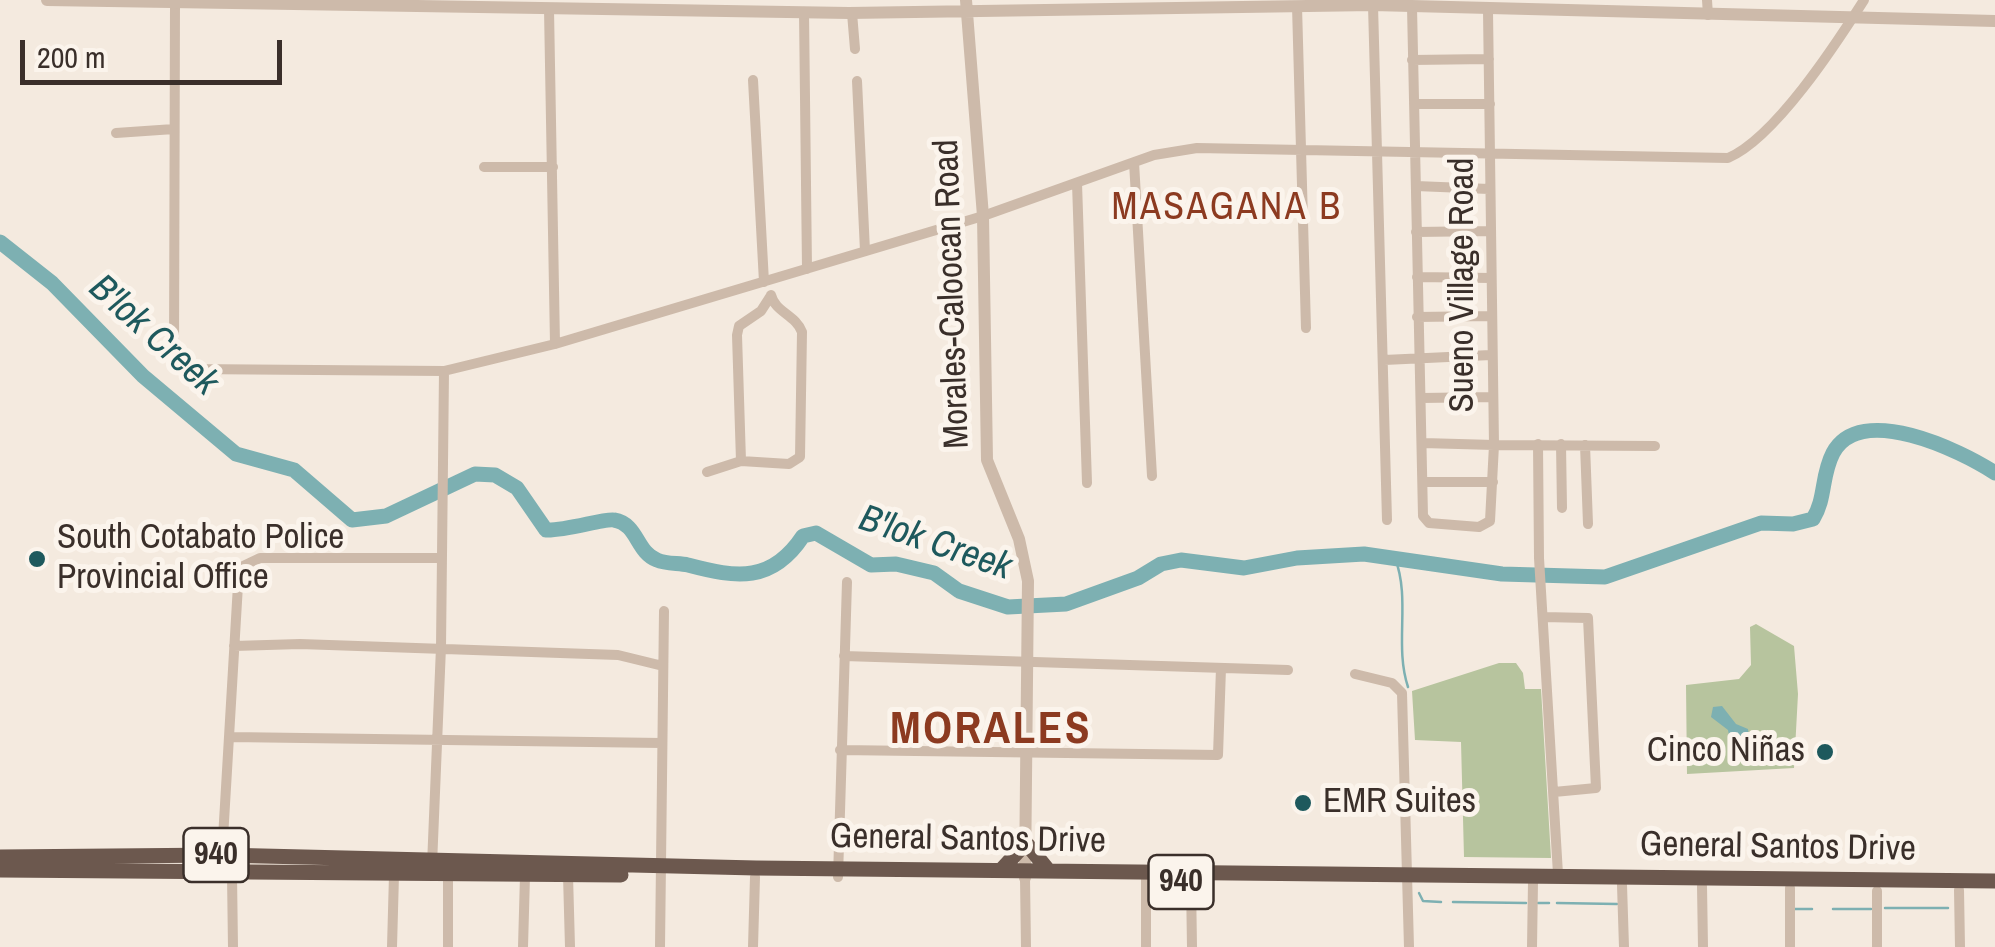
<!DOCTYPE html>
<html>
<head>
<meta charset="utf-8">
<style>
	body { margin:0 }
	#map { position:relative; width:1995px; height:947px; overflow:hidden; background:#f4eadf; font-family:"Archivo Narrow",sans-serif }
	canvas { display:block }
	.scale { position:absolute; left:20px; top:40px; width:262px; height:45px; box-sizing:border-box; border:5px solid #3a2f2a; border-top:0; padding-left:12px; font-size:30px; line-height:35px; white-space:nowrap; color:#3a2f2a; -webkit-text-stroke:8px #fbf4ec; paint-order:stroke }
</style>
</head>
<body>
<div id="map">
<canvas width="1995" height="947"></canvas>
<div class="scale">200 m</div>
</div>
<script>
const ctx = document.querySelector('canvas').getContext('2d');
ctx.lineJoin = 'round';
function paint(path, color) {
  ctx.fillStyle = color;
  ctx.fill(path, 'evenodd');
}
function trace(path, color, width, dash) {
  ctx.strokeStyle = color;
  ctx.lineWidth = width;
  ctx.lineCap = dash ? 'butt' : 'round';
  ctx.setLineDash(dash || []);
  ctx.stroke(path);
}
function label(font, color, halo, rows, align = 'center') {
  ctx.font = font + ' "Archivo Narrow",sans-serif';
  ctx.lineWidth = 10;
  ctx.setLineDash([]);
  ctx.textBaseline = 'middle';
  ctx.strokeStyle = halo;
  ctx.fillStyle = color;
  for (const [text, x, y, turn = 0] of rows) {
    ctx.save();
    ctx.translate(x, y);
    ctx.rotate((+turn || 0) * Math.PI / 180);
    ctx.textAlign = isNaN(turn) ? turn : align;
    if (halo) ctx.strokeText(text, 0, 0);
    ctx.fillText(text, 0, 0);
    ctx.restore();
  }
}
const green = new Path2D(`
	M1756 624 1794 646 1798 694 1794 768 1687 774 1686 685 1739 679 1751 665 1750 627Z
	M1499 663H1516L1523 673 1525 689H1541L1551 858 1464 857 1461 742 1415 740 1412 691Z`);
const water = new Path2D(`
	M1722 706 1736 724 1748 729 1749 738 1737 744 1730 740 1728 730 1711 717 1713 707Z`);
const stream = new Path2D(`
	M1395 558C1411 600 1394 645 1408 687
	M1419 893 1423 901 1441 902
	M1453 902 1526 903
	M1538 903H1549
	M1557 903 1617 904
	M1885 908H1948
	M1795 909H1812
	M1833 909H1871`);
const river = new Path2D(`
	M0 242 52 283 143 376 236 454 294 470 352 520 386 516 475 474 495 475 517 488 546 530C566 531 605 518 614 520 638 524 636 552 657 560 666 564 678 563 688 565 737 578 772 583 803 536L816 533 871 565 896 564 934 573 959 591 1008 607 1066 604 1138 578 1161 564 1181 560 1244 568 1297 558 1364 554 1502 574 1605 577 1761 523 1793 524 1813 519C1826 498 1821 476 1833 453 1860 402 1960 450 1995 473`);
const minor = new Path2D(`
	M1707 0 1708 15
	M175 1 174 358 189 369 444 371 555 344 983 216 1154 155 1197 148 1728 158C1775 138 1836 44 1864 0
	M1373 5 1387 520
	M1297 6 1306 328
	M1412 7 1423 516 1429 523 1479 527 1490 521 1494 445 1423 443
	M549 9 555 344
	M1488 11 1494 445 1655 446
	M804 12 807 269
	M852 13 855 49
	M1412 60 1489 59
	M753 80 764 282
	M857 81 865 251
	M1414 104H1490
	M116 133 174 129
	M1134 162 1152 476
	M484 167H553
	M1077 183 1087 483
	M1416 186 1489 189
	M1416 232 1491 231
	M1417 277 1491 278
	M1417 317 1491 316
	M1384 360 1491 355
	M1422 398 1490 397
	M1538 444 1539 558 1558 874
	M1561 444 1562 508
	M1585 445 1588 524
	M741 461 737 335 739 326 761 311 770 297
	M707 472 741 461 789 464 800 457 802 332C796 315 775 312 771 295
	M1425 482H1493
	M1544 617 1588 618 1596 788 1554 792
	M234 646 300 644 618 655 663 666
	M844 656 1288 670
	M1355 674 1392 683 1402 693 1409 947
	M231 737 662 743
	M840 750 1218 755 1221 668
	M222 855 239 568 260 558H442
	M432 865 441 647 444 371
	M1146 872V947
	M232 875 233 947
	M568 875 570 947
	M838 877 847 582
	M1025 878 1026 947
	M1191 882 1192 947
	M1622 885 1624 947
	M1702 886 1703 947
	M1790 888V947
	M1959 890 1960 947
	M392 947 394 875
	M448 947V876
	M523 947 525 876
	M660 947 664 611
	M753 947 755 877
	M1532 947 1533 882
	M1877 947V891`);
const tertiary = new Path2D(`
	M47 0 849 13 1373 5 1995 21
	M966 0 983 216 987 460 1019 539 1028 581 1025 878`);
const trunk = new Path2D(`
	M0 857 222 855 756 868 1995 881
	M1002 869 1026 843 1048 870
	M0 870 621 875`);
const markers = [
	[37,559,10,"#1e595d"],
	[1825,752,10,"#1e595d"],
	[1303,803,10,"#1e595d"]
];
const shields = [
	[216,855,65],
	[1181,882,65]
];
const shieldNames = [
	["940",216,855],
	["940",1181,882]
];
const streetNames = [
	["Sueno Village Road",1464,285,-90],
	["Morales-Caloocan Road",953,294,-92],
	["General Santos Drive",968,840,1],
	["General Santos Drive",1778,848,1]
];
const poiNames = [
	["South Cotabato Police",57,539],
	["Provincial Office",57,579],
	["Cinco Niñas",1805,752,"right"],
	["EMR Suites",1323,803]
];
const neighbourhoodNames = [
	["MASAGANA B",1227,209]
];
const waterNames = [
	["B'lok Creek",153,336,42],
	["B'lok Creek",935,544,19]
];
const districtNames = [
	["MORALES",991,731]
];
paint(green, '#b7c49e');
paint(water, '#7db0b2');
trace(stream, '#7db0b2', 2.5);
trace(river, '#7db0b2', 15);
trace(minor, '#cdbaaa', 10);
trace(tertiary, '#cdbaaa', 12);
trace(trunk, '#6c584e', 15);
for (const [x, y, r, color] of markers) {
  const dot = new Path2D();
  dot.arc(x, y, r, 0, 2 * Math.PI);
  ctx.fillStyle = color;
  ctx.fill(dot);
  trace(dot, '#fbf4ec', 4);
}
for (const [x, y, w] of shields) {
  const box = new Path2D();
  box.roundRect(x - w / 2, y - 27, w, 54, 8);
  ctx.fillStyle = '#fbf4ec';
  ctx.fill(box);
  trace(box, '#3a2f2a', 2.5);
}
label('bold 32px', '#3a2f2a', null, shieldNames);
label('35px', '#3a2f2a', '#fbf4ec', streetNames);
label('35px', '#3a2f2a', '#fbf4ec', poiNames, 'left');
ctx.letterSpacing = '2.5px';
label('38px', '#8c3a20', '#fbf4ec', neighbourhoodNames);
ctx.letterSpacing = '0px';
label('italic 38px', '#1e595d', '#fbf4ec', waterNames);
ctx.letterSpacing = '2.5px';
label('bold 45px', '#8c3a20', '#fbf4ec', districtNames);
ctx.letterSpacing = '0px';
</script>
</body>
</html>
